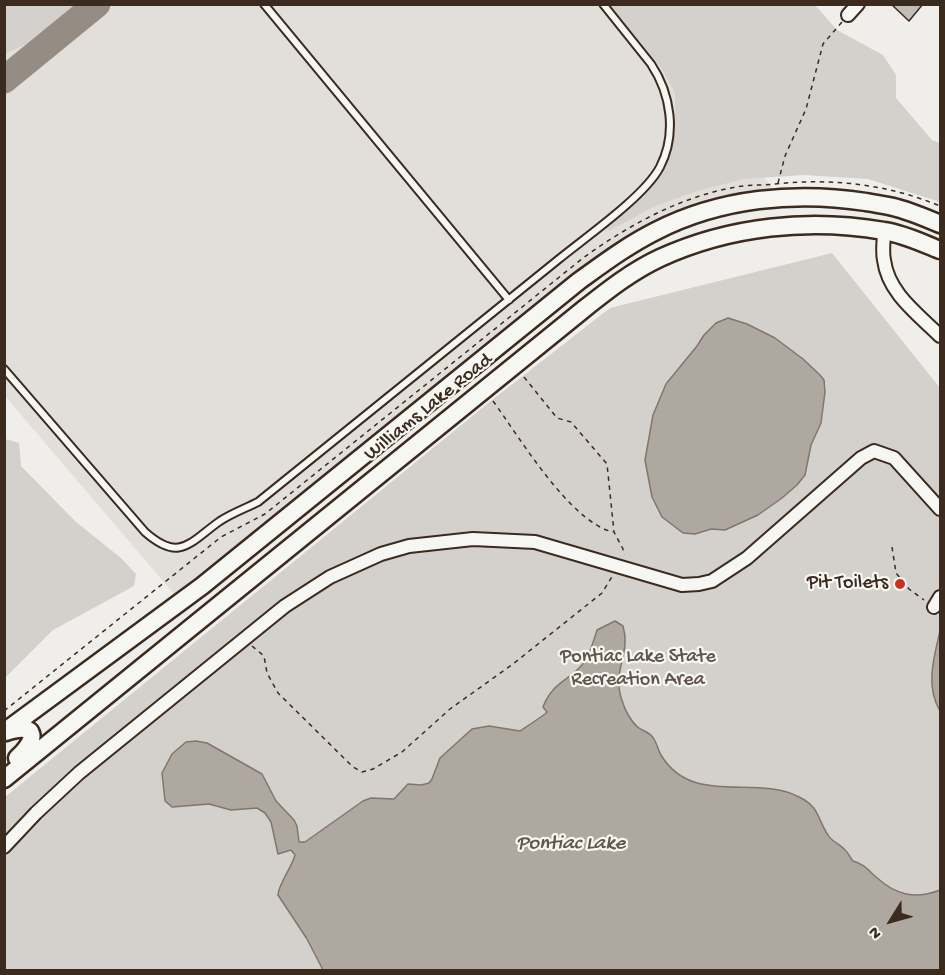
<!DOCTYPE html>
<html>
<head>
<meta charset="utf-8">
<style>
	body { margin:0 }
	#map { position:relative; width:945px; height:975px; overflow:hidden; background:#efeeea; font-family:"Gochi Hand",sans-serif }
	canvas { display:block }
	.frame { position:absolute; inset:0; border:6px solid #3b2a1e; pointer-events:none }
	.north { position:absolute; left:861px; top:891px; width:60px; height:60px; -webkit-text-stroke:4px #f6f6f2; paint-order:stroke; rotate:233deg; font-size:16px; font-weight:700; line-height:24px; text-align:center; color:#3b2a1e }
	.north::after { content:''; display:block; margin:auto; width:21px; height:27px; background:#3b2a1e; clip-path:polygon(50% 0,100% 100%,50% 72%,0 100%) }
</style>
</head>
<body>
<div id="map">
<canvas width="945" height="975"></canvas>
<div class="frame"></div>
<div class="north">N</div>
</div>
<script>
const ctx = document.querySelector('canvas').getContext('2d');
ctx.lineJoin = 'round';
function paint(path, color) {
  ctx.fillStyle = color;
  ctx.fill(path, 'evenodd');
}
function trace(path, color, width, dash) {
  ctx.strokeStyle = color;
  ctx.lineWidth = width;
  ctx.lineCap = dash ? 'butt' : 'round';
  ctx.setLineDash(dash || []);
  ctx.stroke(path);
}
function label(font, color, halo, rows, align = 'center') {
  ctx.font = font + ' "Gochi Hand",sans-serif';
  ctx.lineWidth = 4.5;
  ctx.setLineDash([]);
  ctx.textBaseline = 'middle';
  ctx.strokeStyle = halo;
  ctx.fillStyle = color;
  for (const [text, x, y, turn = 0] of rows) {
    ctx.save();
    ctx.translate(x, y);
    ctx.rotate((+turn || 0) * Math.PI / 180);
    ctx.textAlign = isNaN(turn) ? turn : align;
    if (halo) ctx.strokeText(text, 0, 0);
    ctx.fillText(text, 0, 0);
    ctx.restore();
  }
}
const built = new Path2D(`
	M4 5H625L775 191 685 210 645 227 609 248 174 594 5 396Z`);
const green = new Path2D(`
	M4 5 5 4 78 5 26 44 5 54Z
	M610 5H815L837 30 883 55 896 75V98L932 140 940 143V202L868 179 804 175 744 179 697 191 653 207 609 231 602 223 663 167 675 130V93L662 69Z
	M832 253 940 388V970H5V797L492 400 610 308Z
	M5 439 19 443 21 466 76 522 121 558 136 574 134 586 53 630 5 678Z`);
const water = new Path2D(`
	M728 318 747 324 775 338 803 359 820 375 824 380 825 392 821 423 811 445 805 475 797 485 782 498 758 515 725 530 711 529 695 534 683 533 662 517 652 497 645 460 653 415 666 384 697 346 704 335 716 323Z
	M615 621 623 626C632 656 609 671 624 706 626 712 633 724 639 728 645 732 650 732 654 739 657 744 658 750 661 755 692 807 755 774 799 797 820 807 817 819 828 835 832 842 840 844 845 850 849 853 850 858 853 861 864 864 868 870 876 877 896 895 915 900 940 890V970H323L307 939 278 895C278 885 292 867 295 855L291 850 278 854 271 822 265 813 257 808 231 810 209 804 172 807 165 801 162 773 172 754 186 742 196 741 207 743 262 774 276 801 294 820 297 826 299 842H305L363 801 371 798 394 799 408 784 421 785 429 783 432 779 440 758 472 729 489 726 520 731C523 729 546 714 547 712L543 707C552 683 567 682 582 665 589 657 594 640 597 630Z
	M940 631V711C925 686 934 657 940 631Z`);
const taxiway = new Path2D(`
	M4 80 97 4`);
const building = new Path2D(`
	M891 4H923L909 21Z`);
const path = new Path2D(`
	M778 183 785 156 806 109 823 44 842 22
	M524 377 557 418 571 422 607 464 614 532 623 549 624 555
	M493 401C520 438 570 522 613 532
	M892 547 896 573 909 589 924 600
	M252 646 264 656 267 673 278 693 353 767 362 772 373 769 402 752 450 709 513 664 602 593 613 575
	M4 711 221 537 265 514 583 258C630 224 685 194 743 186 754 185 765 185 775 184 832 178 887 184 940 206`);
const lane = new Path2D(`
	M264 4 509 300
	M4 369 145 532C180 563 190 542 220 521 232 513 246 508 258 502 359 421 460 340 559 259 586 237 645 196 660 167 677 134 671 94 651 64L603 4`);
const street = new Path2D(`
	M848 15 858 4
	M884 231C884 240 882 251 884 260 888 293 918 314 940 336
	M934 607 940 597
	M4 847 36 813 79 773 285 606 330 577 381 554 409 546 473 539 535 542 682 585 699 584 712 581 747 558 861 458 874 451 894 458 940 509`);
const secondary = new Path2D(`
	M4 732 202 586 579 281C604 263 628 245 656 231 720 198 796 191 866 202 876 204 887 205 897 208 912 212 926 218 940 224
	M6 732C39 721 37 741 17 758
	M4 779 584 309C608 290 632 271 660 258 730 226 809 218 884 231 904 234 922 243 940 250`);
const markers = [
	[900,584,6,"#c8321e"]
];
const streetNames = [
	["Williams Lake Road",429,408,-39]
];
const poiNames = [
	["Pit Toilets",888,584]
];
const parkNames = [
	["Pontiac Lake State",638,658],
	["Recreation Area",638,681]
];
const waterNames = [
	["Pontiac Lake",571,845]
];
paint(built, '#e2dfdb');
paint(green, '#d4d1cc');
paint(water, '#afa8a1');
trace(water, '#81766d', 1.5);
trace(taxiway, '#958c84', 27);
paint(building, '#c2bdb7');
trace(building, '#3b2a1e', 1.5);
trace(lane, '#3b2a1e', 10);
trace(street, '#3b2a1e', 16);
trace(secondary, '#3b2a1e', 21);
trace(path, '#3b2a1e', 1.5, [4.5, 4.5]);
trace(lane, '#f6f6f2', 6);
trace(street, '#f6f6f2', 12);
trace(secondary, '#f6f6f2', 16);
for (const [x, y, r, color] of markers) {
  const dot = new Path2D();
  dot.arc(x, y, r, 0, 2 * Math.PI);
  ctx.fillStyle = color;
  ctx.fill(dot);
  trace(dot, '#f6f6f2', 2);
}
label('20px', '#3b2a1e', '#f6f6f2', streetNames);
label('20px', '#3b2a1e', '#f6f6f2', poiNames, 'right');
label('20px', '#61544a', '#f6f6f2', parkNames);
label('italic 21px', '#64564c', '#f6f6f2', waterNames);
</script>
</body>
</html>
